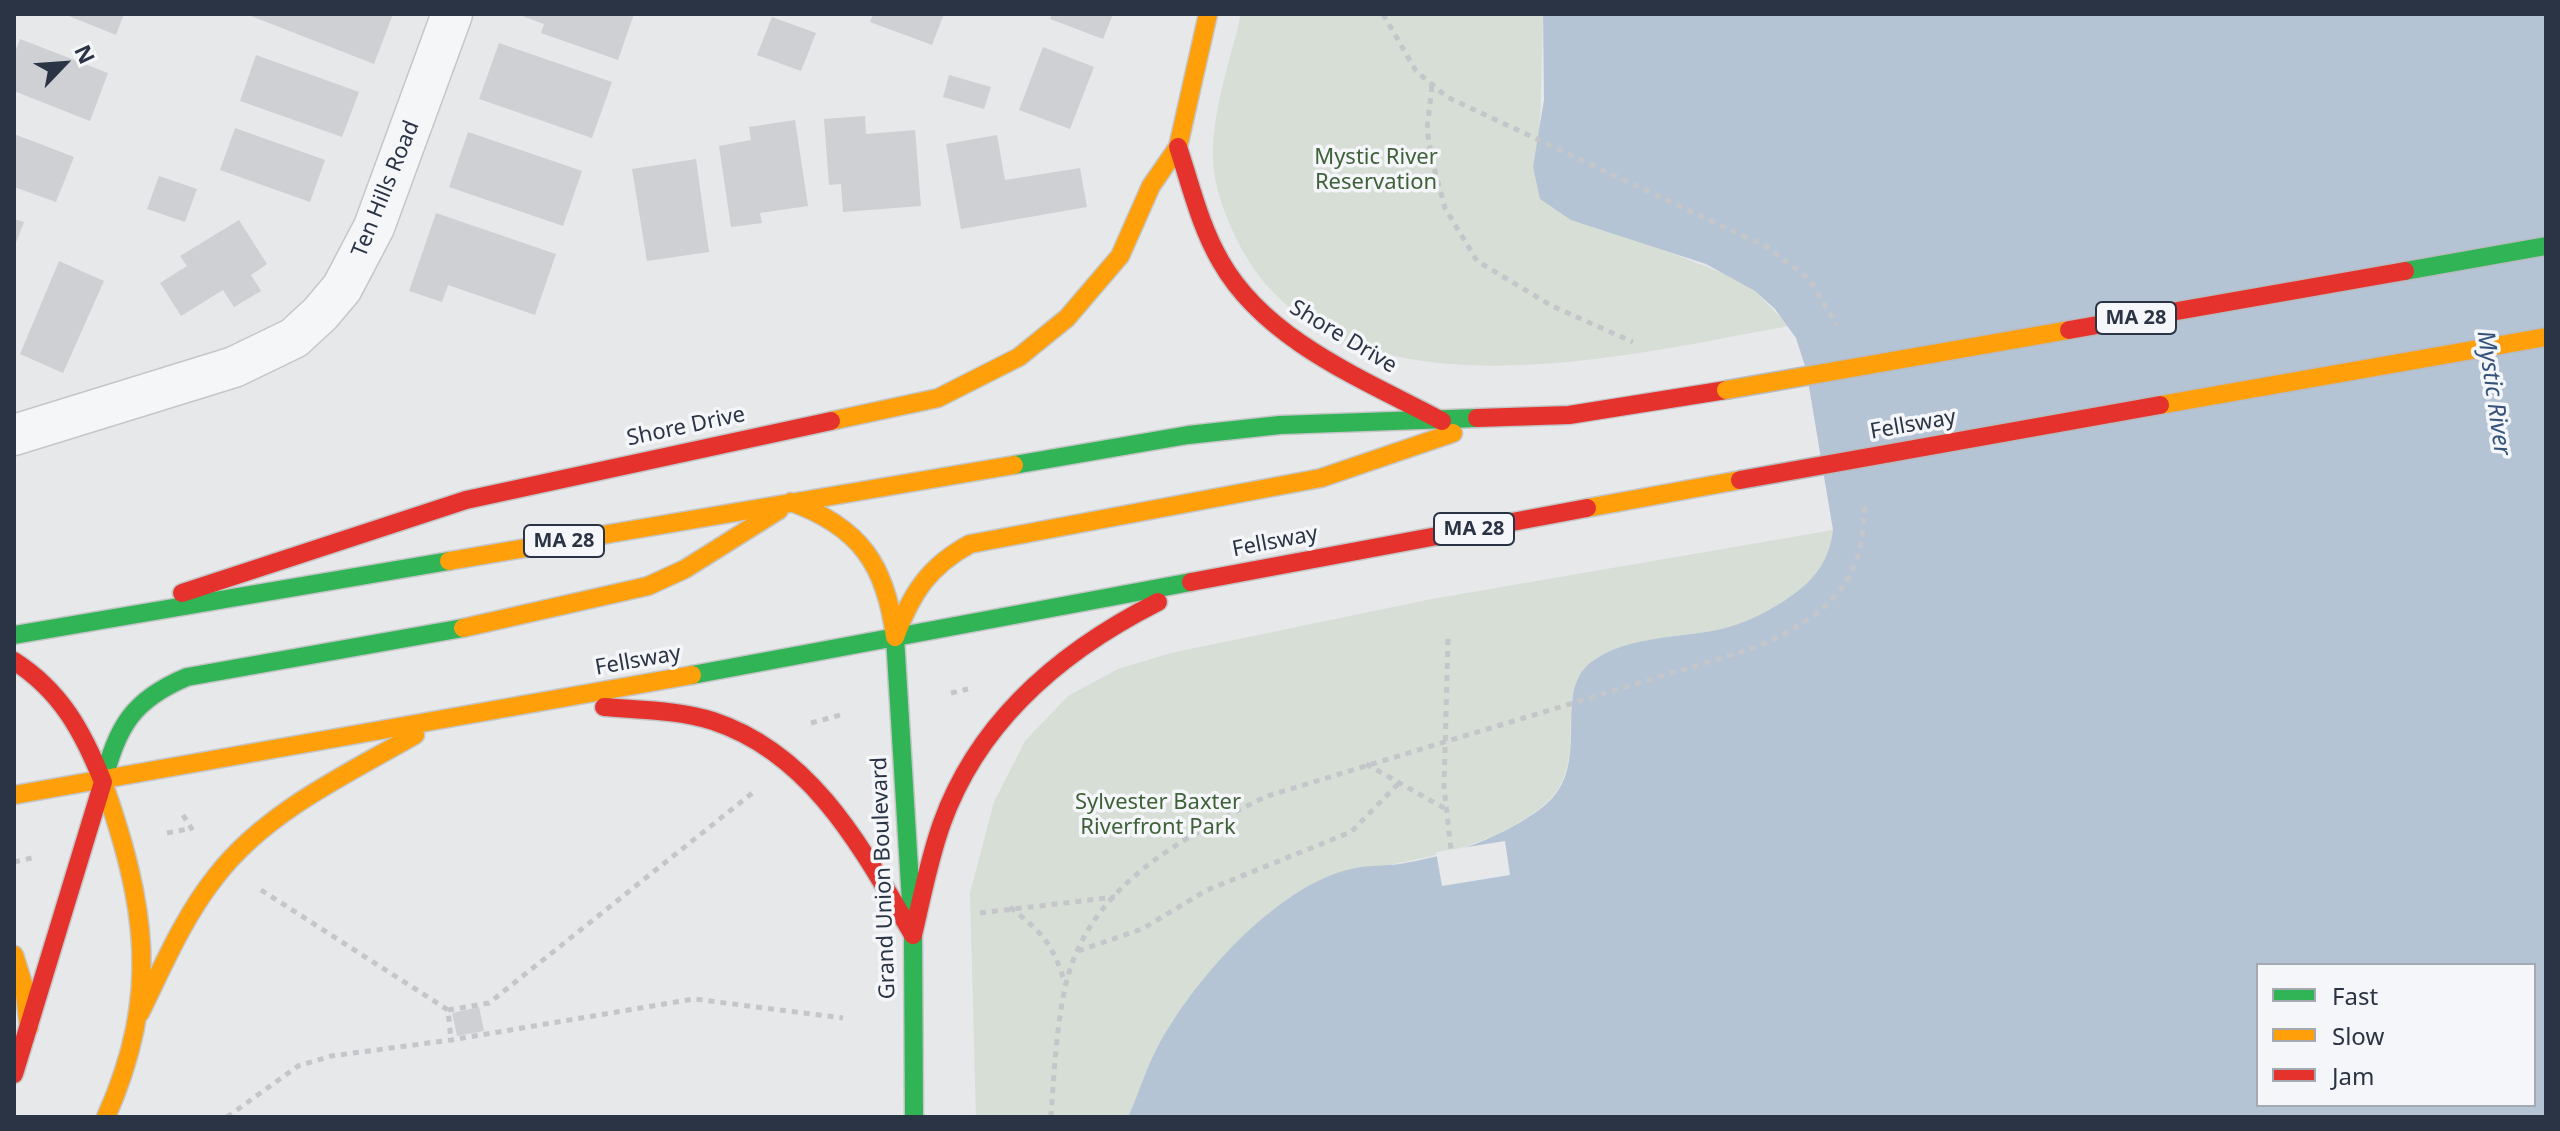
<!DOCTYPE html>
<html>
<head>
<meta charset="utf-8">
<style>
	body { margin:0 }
	#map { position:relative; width:2560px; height:1131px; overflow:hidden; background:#e6e8ea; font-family:"Noto Sans",sans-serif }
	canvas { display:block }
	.frame { position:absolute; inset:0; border:16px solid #2b3445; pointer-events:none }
	.legend { position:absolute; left:2256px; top:963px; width:280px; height:144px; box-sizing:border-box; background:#f4f6f9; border:2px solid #a4a8b1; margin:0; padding:10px 14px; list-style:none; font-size:24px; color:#2b3445 }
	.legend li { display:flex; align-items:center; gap:16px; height:40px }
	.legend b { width:40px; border:2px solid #a4a8b1 }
	.north { position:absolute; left:24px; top:24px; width:80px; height:80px; -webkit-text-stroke:6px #f4f6f9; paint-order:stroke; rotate:65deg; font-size:22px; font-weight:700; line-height:32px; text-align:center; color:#2b3445 }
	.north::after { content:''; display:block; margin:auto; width:28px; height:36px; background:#2b3445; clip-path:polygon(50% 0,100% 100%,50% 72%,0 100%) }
</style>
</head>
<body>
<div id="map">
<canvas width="2560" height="1131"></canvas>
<div class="frame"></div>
<ul class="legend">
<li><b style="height:10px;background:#30b455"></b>Fast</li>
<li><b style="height:10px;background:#ff9f0a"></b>Slow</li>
<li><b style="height:10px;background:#e5322d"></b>Jam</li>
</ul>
<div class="north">N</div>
</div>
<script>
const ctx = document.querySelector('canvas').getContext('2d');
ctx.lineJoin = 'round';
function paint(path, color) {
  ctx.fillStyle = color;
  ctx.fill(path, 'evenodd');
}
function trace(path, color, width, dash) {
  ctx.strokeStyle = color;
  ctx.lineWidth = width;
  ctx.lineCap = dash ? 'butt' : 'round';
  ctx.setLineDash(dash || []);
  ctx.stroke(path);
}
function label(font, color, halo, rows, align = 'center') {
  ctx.font = font + ' "Noto Sans",sans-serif';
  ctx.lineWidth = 7;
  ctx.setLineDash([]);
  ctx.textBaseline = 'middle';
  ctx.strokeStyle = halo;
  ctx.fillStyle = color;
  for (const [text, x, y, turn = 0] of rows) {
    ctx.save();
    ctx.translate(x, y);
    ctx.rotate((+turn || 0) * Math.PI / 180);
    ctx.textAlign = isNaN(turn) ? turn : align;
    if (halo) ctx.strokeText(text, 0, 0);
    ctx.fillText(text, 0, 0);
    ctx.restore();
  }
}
const green = new Path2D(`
	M1241 14H1543L1540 127 1663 250 1733 277 1755 291 1789 326C1631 354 1344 428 1244 253 1227 222 1212 186 1213 150 1214 105 1231 58 1241 14Z
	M1833 530C1829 560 1818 576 1794 594 1769 612 1743 625 1712 631 1673 638 1623 637 1590 663 1551 693 1593 765 1544 805 1480 858 1394 859 1318 883 1263 900 1183 1000 1156 1050 1145 1071 1138 1095 1128 1117H976L970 893 994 802 1025 741 1068 696 1118 669 1171 653 1432 599Z`);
const water = new Path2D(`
	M1543 14H2546V1117H1128C1138 1095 1145 1071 1156 1050 1191 983 1275 886 1351 869 1367 865 1384 866 1400 864 1449 856 1505 837 1544 806 1594 766 1551 694 1590 663 1623 637 1673 638 1712 631 1743 625 1769 612 1794 594 1818 576 1829 559 1833 530L1806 369 1796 338 1775 309 1755 291 1706 264 1571 220 1540 199 1533 167 1544 100ZM2258 965H2534V1105H2258Z`);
const pier = new Path2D(`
	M1505 841 1510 875 1442 886 1436 852Z`);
const building = new Path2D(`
	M64 14H124L116 35Z
	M246 14H393L374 64Z
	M517 14H634L618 60 541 33 544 24Z
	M873 14H944L932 45 870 22Z
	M1052 14H1113L1103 39 1050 19Z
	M772 17 816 33 801 71 757 55Z
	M20 39 108 73 90 121 14 91V55Z
	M499 43 612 82 592 138 479 99Z
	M1043 47 1094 67 1070 129 1019 110Z
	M256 55 359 92 342 137 240 101Z
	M949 75 991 87 984 109 943 97Z
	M865 116 866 134 915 130 921 206 843 212 841 184 829 185 824 119Z
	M795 120 808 206 760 213 762 223 731 227 719 146 751 140 749 127Z
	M235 128 325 160 310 202 220 170Z
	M468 132 582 171 563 226 449 187Z
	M14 134 74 157 56 202 14 187Z
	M997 135 1005 180 1080 168 1087 207 961 229 946 144Z
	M696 159 709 252 647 261 632 169Z
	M159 176 197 189 185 222 147 209Z
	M436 213 556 254 535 315 448 285 442 302 409 291Z
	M14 219 24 222 14 248Z
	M239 220 267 264 251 275 261 291 234 307 223 290 181 316 160 283 187 266 180 256Z
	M59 261 104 281 63 373 20 354Z
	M479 1007 484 1031 457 1036 452 1013Z`);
const path = new Path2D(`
	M1383 14 1416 71 1447 97 1767 247 1809 279 1837 325
	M1432 86 1427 129 1432 160 1445 208 1477 261 1552 306 1633 342
	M1448 639 1444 787 1451 850
	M951 693 968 689
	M811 723 844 714
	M1366 764 1444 808
	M183 815 195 834
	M167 833 188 829
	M14 862 36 857
	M261 890 448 1010 451 1040
	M1010 907C1043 934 1053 943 1065 984
	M980 913 1115 897
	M1078 951 1142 929 1207 890 1351 832 1400 782
	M448 1010 489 1003 756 790
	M227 1117 298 1066 331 1056 451 1040 694 999 843 1018
	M1051 1117C1054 1074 1056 1030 1065 988 1087 886 1182 838 1267 796L1754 648C1826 616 1867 585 1864 500`);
const street = new Path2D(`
	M14 435 234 367 294 338 320 314 342 288 374 227 452 14`);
const fast = new Path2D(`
	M1014 465 1188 435 1280 425 1477 418
	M14 635 449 561
	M895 637 913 935 914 1117
	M692 675 1191 582
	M103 782C118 726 132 700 187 677L463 628`);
const slow = new Path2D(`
	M831 421 938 398 1019 357 1067 318 1120 256 1151 186 1178 147 1208 14
	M791 502C860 527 886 565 895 637
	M1587 508 1740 480
	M449 561 1014 465
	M463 628 648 586 685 569 779 510
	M895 637C911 594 929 566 970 544L1321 478 1453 433
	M103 782C146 905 161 994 106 1117
	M14 795 692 675
	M14 955 24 987 29 1027
	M140 1013C163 966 184 916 217 875 267 811 347 774 415 735`);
const jam = new Path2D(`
	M1178 147C1191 186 1200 226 1221 262 1266 341 1365 380 1442 421
	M1477 418 1569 415 1726 390
	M1191 582 1587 508
	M182 593 466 500 831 421
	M14 661C61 691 83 732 103 782
	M604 707C640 710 679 710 713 721 813 754 863 850 913 935
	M913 935C922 897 929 859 942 823 979 720 1063 650 1158 602
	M14 1074 103 782`);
const fastBridge = new Path2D(`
	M2405 271 2546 246`);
const slowBridge = new Path2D(`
	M1726 390 2069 330
	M2160 405 2546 337`);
const jamBridge = new Path2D(`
	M2069 330 2405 271
	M1740 480 2160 405`);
const shields = [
	[2136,318,80],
	[1474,529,80],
	[564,541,80]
];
const shieldNames = [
	["MA 28",2136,318],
	["MA 28",1474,529],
	["MA 28",564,541]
];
const parkNames = [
	["Mystic River",1376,158],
	["Reservation",1376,183],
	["Sylvester Baxter",1158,803],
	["Riverfront Park",1158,828]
];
const streetNames = [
	["Ten Hills Road",386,189,-68],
	["Shore Drive",1343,337,31],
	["Fellsway",1913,425,-10],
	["Shore Drive",686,427,-12],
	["Fellsway",1275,542,-11],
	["Fellsway",638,661,-10],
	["Grand Union Boulevard",884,878,-92]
];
const waterNames = [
	["Mystic River",2493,393,82]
];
paint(green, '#d6ded6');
paint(water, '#b4c4d5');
paint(pier, '#e6e8ea');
paint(building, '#ced0d3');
trace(street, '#c4c6c8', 43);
trace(fast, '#c4c6c8', 21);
trace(slow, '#c4c6c8', 21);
trace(jam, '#c4c6c8', 21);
trace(path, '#c5c6ca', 5, [6, 6]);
trace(street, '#f5f6f7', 40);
trace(fast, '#30b455', 18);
trace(slow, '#ff9f0a', 18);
trace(jam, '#e5322d', 18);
trace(fastBridge, '#b8bbbf', 21, []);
trace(slowBridge, '#b8bbbf', 21, []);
trace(jamBridge, '#b8bbbf', 21, []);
trace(fastBridge, '#30b455', 18);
trace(slowBridge, '#ff9f0a', 18);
trace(jamBridge, '#e5322d', 18);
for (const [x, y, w] of shields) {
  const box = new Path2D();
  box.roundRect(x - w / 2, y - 16, w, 32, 6);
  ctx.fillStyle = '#f4f6f9';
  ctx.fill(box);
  trace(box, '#2b3445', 2);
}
label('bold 20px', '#2b3445', null, shieldNames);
label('22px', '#3f6138', '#f4f6f9', parkNames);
label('22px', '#2b3445', '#f4f6f9', streetNames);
label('italic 24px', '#34527a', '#f4f6f9', waterNames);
</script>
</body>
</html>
